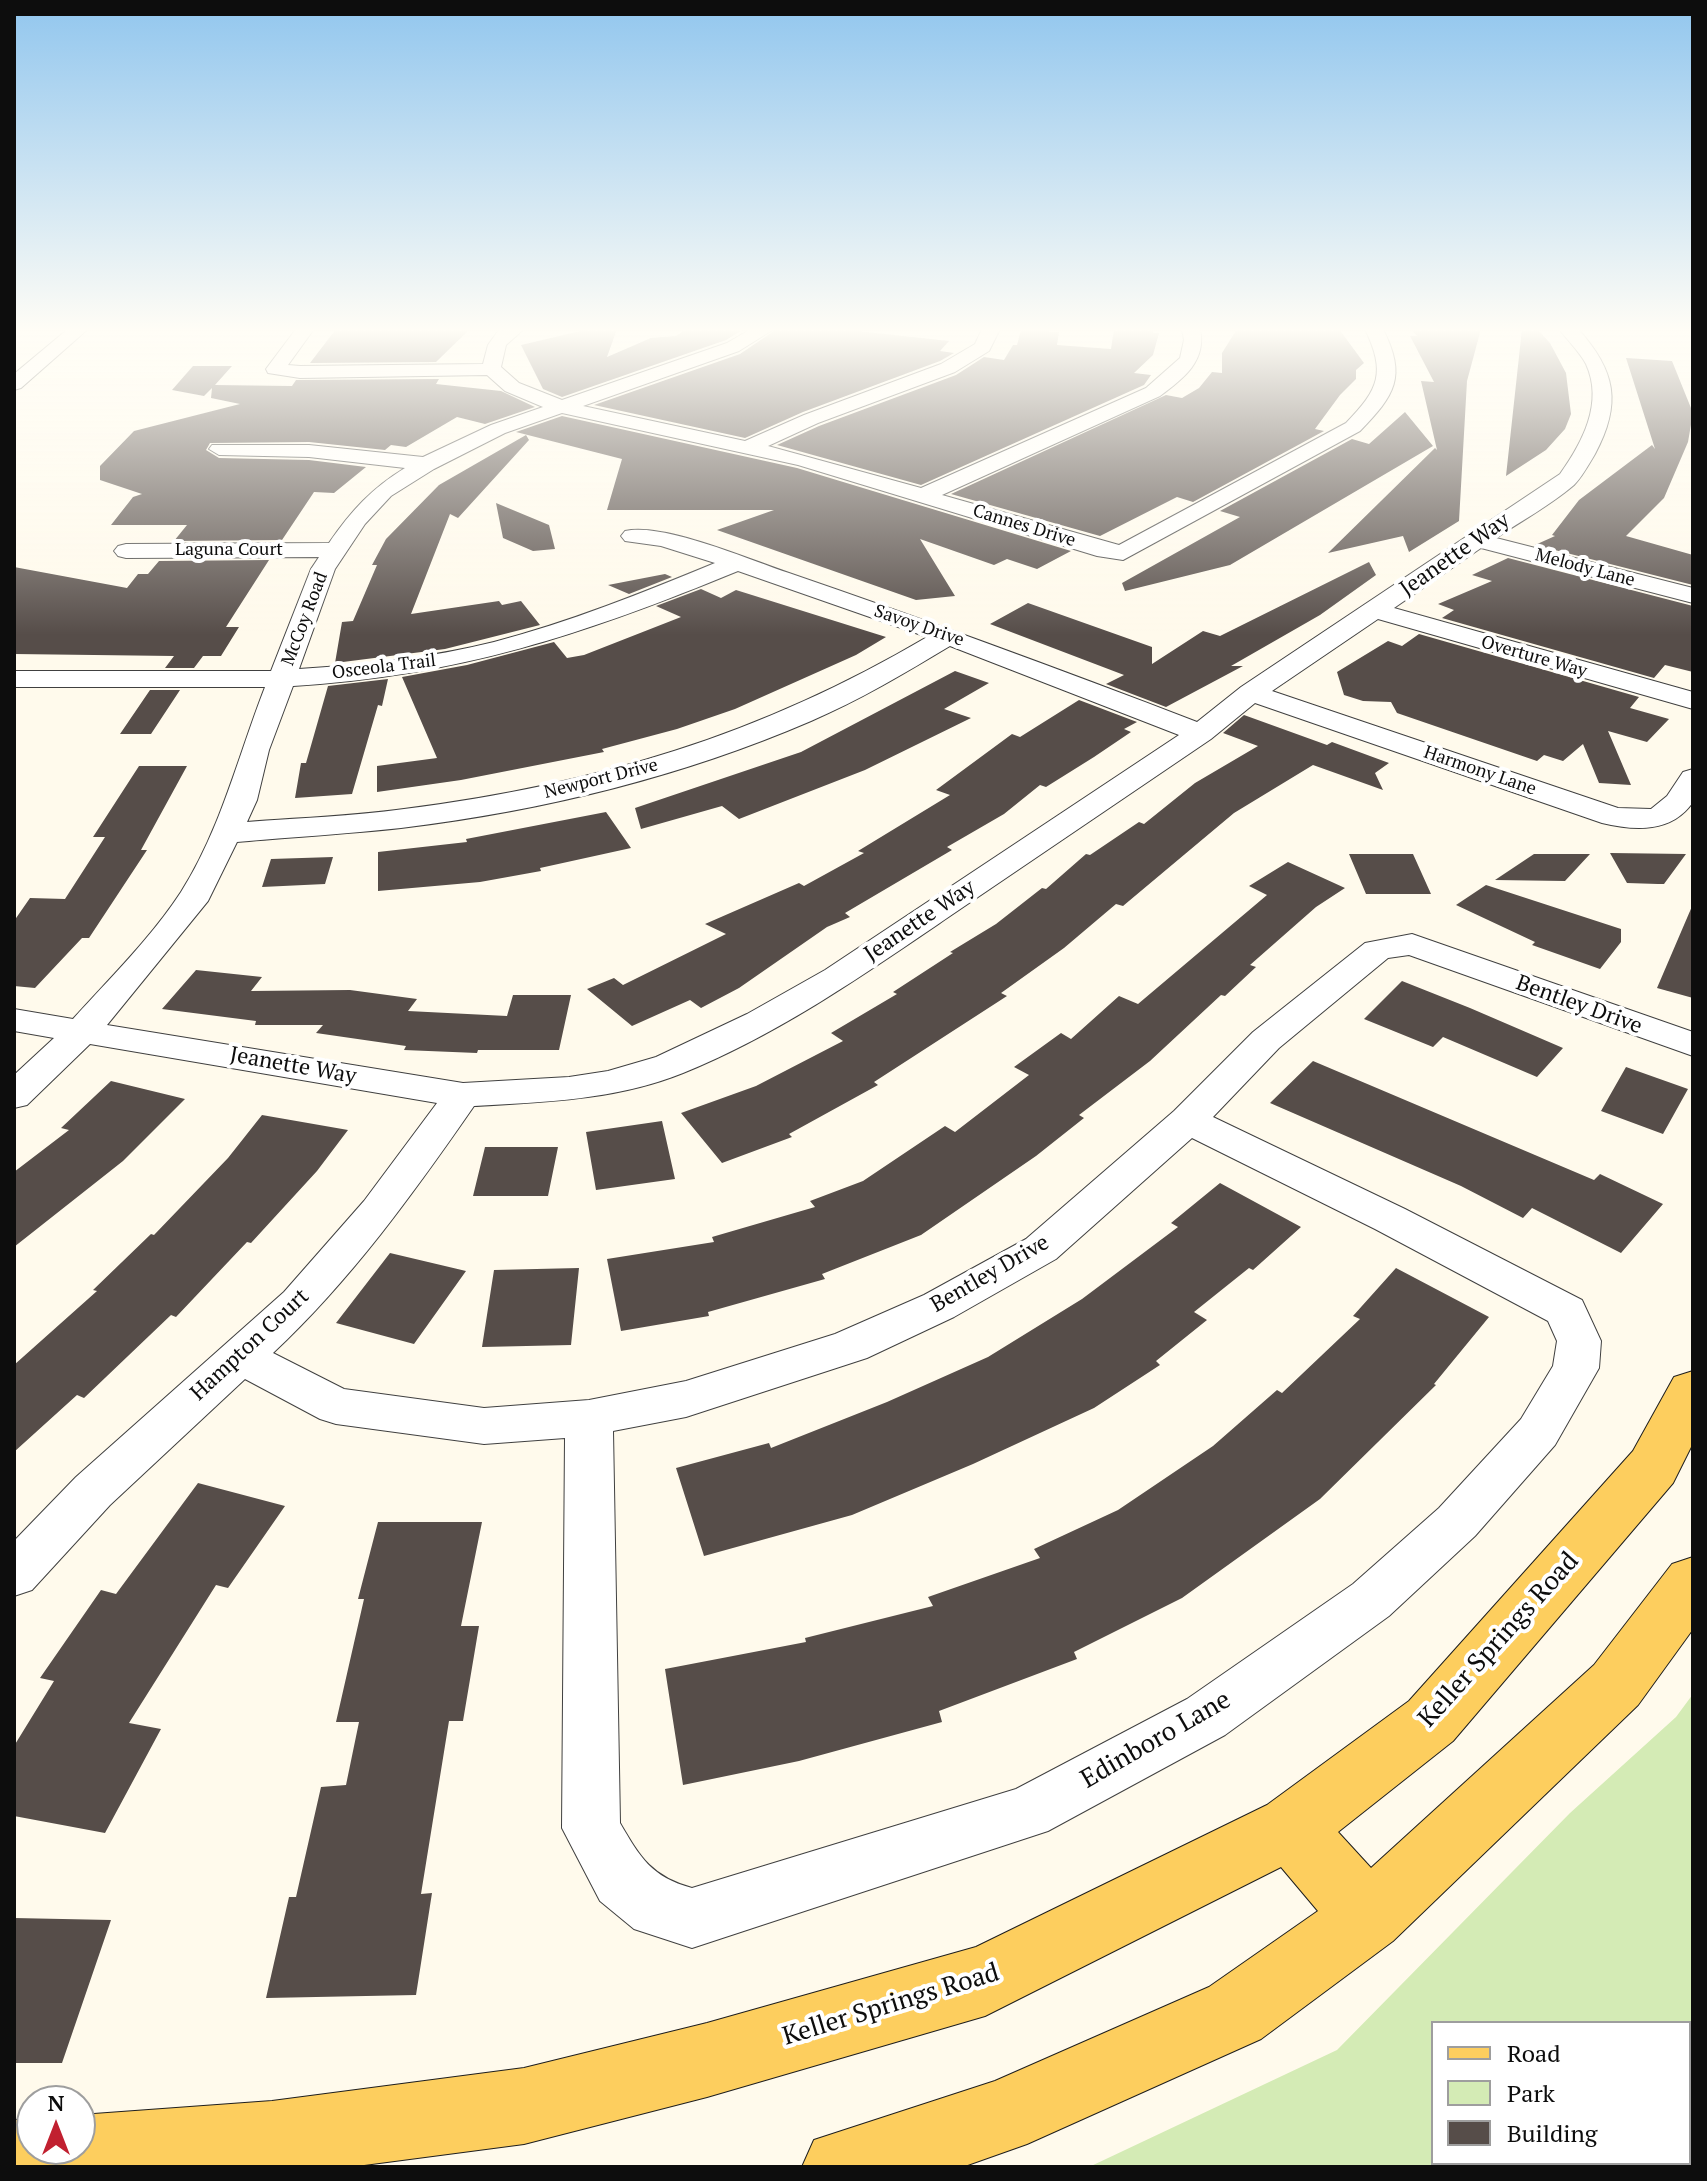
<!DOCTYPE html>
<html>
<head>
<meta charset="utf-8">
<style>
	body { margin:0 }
	#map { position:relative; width:1707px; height:2181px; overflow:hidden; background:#fffaec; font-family:"PT Serif",serif }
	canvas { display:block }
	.frame { position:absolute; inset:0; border:16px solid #0d0d0d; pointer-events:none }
	.legend { position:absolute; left:1431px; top:2021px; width:260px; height:144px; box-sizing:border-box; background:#fff; border:2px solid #9e9e9e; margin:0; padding:10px 14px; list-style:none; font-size:24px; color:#0d0d0d }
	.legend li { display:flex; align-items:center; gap:16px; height:40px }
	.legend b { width:40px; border:2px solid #9e9e9e }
	.north { position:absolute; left:16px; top:2085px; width:80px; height:80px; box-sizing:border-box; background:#fff; border:2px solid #9e9e9e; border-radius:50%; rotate:0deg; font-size:22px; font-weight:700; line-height:32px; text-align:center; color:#0d0d0d }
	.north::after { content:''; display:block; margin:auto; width:28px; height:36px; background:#c12030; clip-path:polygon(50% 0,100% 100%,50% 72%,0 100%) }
</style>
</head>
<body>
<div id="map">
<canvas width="1707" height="2181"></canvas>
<div class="frame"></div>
<ul class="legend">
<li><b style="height:10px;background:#fdce5e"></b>Road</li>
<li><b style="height:22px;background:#d4ebb5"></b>Park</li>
<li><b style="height:22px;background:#564d49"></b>Building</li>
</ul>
<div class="north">N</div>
</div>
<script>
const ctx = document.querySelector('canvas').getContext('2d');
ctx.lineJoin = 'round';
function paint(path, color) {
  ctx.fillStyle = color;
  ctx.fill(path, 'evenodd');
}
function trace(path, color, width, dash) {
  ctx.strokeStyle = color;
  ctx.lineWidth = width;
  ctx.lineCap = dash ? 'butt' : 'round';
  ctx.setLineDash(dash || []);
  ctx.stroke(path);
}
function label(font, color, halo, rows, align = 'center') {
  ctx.font = font + ' "PT Serif",serif';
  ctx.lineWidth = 8;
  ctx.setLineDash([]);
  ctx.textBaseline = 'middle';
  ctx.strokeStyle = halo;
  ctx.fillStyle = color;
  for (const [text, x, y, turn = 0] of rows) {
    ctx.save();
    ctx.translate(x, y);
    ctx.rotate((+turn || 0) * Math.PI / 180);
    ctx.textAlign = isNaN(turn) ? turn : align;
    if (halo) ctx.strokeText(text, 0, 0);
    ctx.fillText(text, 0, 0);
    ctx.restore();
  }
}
const green = new Path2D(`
	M1693 1694V2167H1089L1337 2050 1570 1813 1676 1717ZM1433 2023H1689V2163H1433Z`);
const building = new Path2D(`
	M336 329H470L436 362 310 363Z
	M589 329H617L607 357 651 338 676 336 686 329H744L726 340 562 397 543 389 521 345Z
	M777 329H839L949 341 940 351 954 353 940 361 803 412 745 438 594 405 740 354Z
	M1114 329H1153V333H1159L1153 355 1134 373 1151 375 1144 385 921 485 777 445 819 426 956 375 984 357 1004 360 1013 345H1017L1021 330 1059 332 1057 345 1111 349Z
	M1237 329H1339L1364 363 1356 370V379L1340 395 1315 429 1324 431 1193 502 1177 497 1100 536 951 494 1166 395 1182 398 1199 388 1212 372 1222 373V353Z
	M1411 329H1481L1467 381 1459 521 1409 552 1403 536 1328 553 1435 448 1437 450 1421 381 1434 382 1410 336H1417Z
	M1522 329H1537L1550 343 1566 373 1571 414 1565 429 1546 450 1506 476Z
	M1626 358 1672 361 1693 413 1688 442 1664 498 1626 536 1693 555V585L1535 545 1555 536 1552 535 1579 500 1652 445 1655 449Z
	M193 366H232L215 385 292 386 296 380 439 379 436 384 501 391 535 407 485 424 457 417 406 447 391 445 385 450 309 442 210 443 206 450 219 458 309 460 366 467 334 493 314 492 282 540 174 541 187 525H111L133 497 142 494 100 480V466L134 431 240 404 211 398 212 388 204 396 172 390Z
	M1405 412 1433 446 1230 565 1125 591 1122 583 1240 517 1220 511 1352 439 1369 444Z
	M562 416 797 468 1071 551 1037 569 1007 559 994 565 920 539 955 596 916 600 717 530 774 510H607L622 459 516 432Z
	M526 435 529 440 458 518 450 514 411 614 499 601 502 605 521 601 540 625 445 649 335 663 342 622 353 621 377 565H372L386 539 439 485Z
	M496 503 549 525 555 549 533 551 503 538Z
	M1508 558 1693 606V672L1665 665 1654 678 1442 618 1454 610 1438 604 1492 581 1472 575Z
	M269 560 226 627H239L221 656H203L194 668H165L174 656 14 654V567L127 588 138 574H148L159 561Z
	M1369 562 1376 575 1320 615 1231 666H1243L1166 707 1106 684 1124 675 990 624 1028 603 1152 647V664L1203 631 1220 636Z
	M665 574 672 577 629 594 608 585Z
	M701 589 721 598 736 590 886 637 856 655 735 709 677 729 602 749 604 752 461 780 377 792V766L437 758 402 677 467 665 554 642 567 658 584 655 681 617 656 606Z
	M1419 634 1639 697 1630 708 1669 719 1647 742 1608 731 1631 785 1599 783 1583 744 1563 761 1544 755 1537 761 1397 713 1391 702 1363 701 1344 695 1337 672 1388 641 1402 646Z
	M955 671 989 683 944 709 971 718 865 770 739 819 722 806 641 829 635 808 801 752Z
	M388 679 382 706 378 705 352 794 295 798 301 763H306L328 686Z
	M150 690H180L151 734H120Z
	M1079 700 1137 722 1124 729 1131 732 1094 757 1046 787 1040 785 1004 814 947 847 952 850 845 913 850 917 827 927 739 988 701 1008 690 1000 632 1026 587 989 614 978 623 985 726 934 705 924 799 883 804 886 864 853 858 851 950 795 936 790 1012 734 1020 737Z
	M1244 715 1327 745 1332 742 1389 763 1375 773 1383 790 1313 765 1234 813 1123 906 1116 904 1064 948 1001 993 1007 996 874 1082 878 1085 789 1134 792 1137 722 1163 681 1113 756 1086 843 1041 831 1033 897 994 893 992 953 953 950 952 996 924 1042 888 1046 889 1086 854 1090 855 1139 822 1144 824 1195 783 1258 746 1223 733Z
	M139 766H187L141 850H147L89 938H82L35 988 14 986V921L30 898 65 899 105 837H93Z
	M606 812 631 848 540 868 541 871 480 882 378 891V852L467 842 466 839Z
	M1610 853 1686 854 1664 884H1658L1627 883Z
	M1349 854H1413L1431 894H1366Z
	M1534 854H1590L1565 881 1495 880Z
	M333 857 325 884 262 887 271 859Z
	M1288 862 1345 888 1316 907 1250 965 1256 967 1225 996 1221 995 1150 1061 1079 1115 1084 1118 1036 1156 921 1235 822 1274 825 1279 708 1312 709 1316 621 1331 607 1259 714 1242 712 1237 815 1207 810 1201 863 1181 945 1126 955 1132 1029 1075 1014 1067 1061 1033 1071 1039 1119 996 1138 1004 1267 895 1249 886Z
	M1486 885 1621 929V942L1600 969 1532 945 1535 942 1456 905Z
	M1693 904V998L1657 988Z
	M196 970 262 977 251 991 350 990 417 999 408 1011 507 1016 513 995H571L559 1050H478L477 1053 404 1050 406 1046 316 1033 323 1025H255L256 1021 162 1009Z
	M1402 981 1470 1008 1563 1048 1537 1077 1443 1037 1433 1047 1364 1019Z
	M1313 1061 1594 1180 1600 1174 1663 1204 1621 1253 1532 1208 1523 1218 1461 1186 1270 1103Z
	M1626 1067 1688 1089 1663 1134 1601 1111Z
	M111 1081 185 1099 123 1161 14 1247V1172L69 1130 61 1128Z
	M262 1115 348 1130 317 1171 251 1243 247 1242 176 1317 171 1315 84 1398 77 1395 14 1452V1365L97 1291 93 1290 151 1234 154 1235 228 1158Z
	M662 1121 675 1179 596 1190 586 1132Z
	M485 1147H558L548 1196H473Z
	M1220 1183 1301 1227 1253 1270 1249 1268 1194 1312 1207 1320 1156 1361 1160 1365 1094 1408 973 1464 852 1515 704 1556 676 1468 769 1443 771 1448 887 1402 988 1357 1082 1299 1178 1227 1171 1223Z
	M390 1253 466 1271 414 1344 336 1323Z
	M579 1268 571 1345 482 1347 494 1270Z
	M1396 1268 1489 1317 1434 1384 1436 1385 1320 1499 1182 1598 1074 1652 1077 1659 939 1711 942 1722 799 1761 683 1785 665 1669 806 1642 805 1638 933 1606 928 1597 1040 1558 1034 1549 1118 1510 1213 1446 1277 1390 1282 1393 1360 1319 1353 1316Z
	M198 1483 285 1506 228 1588 216 1585 129 1723 161 1729 105 1833 14 1816V1746L54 1681 40 1678 101 1590 116 1594Z
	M378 1522H482L461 1626H479L463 1721H449L421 1894 432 1893 416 1995 266 1998 289 1897H296L321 1787 346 1785 359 1722H336L364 1599H358Z
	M14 1918 111 1920 62 2063H14Z`);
const minor = new Path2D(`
	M68 329H88L21 388 14 390V374Z
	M296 329H314L288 365 300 366 483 364 488 345 498 331 524 329 506 345 501 367 519 383 562 400 727 343 751 329H774L739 351 583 406 745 441 804 415 941 364 975 344 982 329H1000L989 351 955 372 818 423 768 446 921 488 1146 388 1180 358 1184 340 1182 329H1200C1207 361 1183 379 1160 396L942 495 1119 545 1346 423C1379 389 1386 373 1365 329H1383C1407 377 1395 395 1360 431L1123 560 1097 556 798 465 562 413 505 433 434 469 391 496 365 524 335 569 299 669C364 665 430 658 494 642 570 622 642 593 715 563L661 546 625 541 621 536 625 531C663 522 750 560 789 573 926 620 1062 670 1197 722L1241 687 1560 474C1582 443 1604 403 1586 364 1579 351 1568 341 1559 329H1578C1616 371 1622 404 1595 454 1589 464 1582 477 1574 485 1551 505 1521 521 1496 538L1693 588V603L1481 548 1394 608 1693 692V709L1378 619 1272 691 1618 808 1651 809 1667 796 1683 772 1693 769V802C1672 833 1635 831 1602 823L1255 703 1211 739C1124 798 1037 857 950 916 865 974 779 1034 683 1073 616 1100 545 1102 474 1106 413 1194 351 1280 273 1353L344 1389 484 1408 589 1400 686 1381 835 1334 924 1295 1026 1239 1174 1111 1253 1032 1365 943 1412 934 1693 1032V1056L1409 955 1388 958 1279 1048 1213 1117 1405 1209 1582 1300 1601 1341 1599 1368 1555 1445 1475 1536 1389 1616 1225 1735 1048 1831 692 1948 634 1929 600 1901 562 1828 565 1438 484 1444 336 1424 320 1419 245 1379 110 1505 32 1590 14 1596V1541L76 1477 284 1292 364 1201 437 1103 90 1044 27 1105 14 1108V1075L54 1038 14 1031V1009L73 1019C110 978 151 938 181 892 221 829 238 756 265 687H14V671H271L311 569 319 557 126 558 118 556 114 551 118 546 126 544 329 543C351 511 372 488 405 468L309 457 219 455 209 449 212 445H309L423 457 491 425 543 407 505 391 487 375 300 378 268 373 266 369ZM738 571 927 637C761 735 595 785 404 809 352 816 299 818 247 822L257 800 269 750 293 686C459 676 585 634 738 571ZM950 646 1179 735 825 970 747 1014 656 1057 608 1071 569 1077 463 1083 107 1025 208 901 237 842C292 837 347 834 401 828 541 811 681 777 811 721 860 700 905 673 950 646ZM1192 1138 1375 1229 1548 1321 1557 1341 1553 1366 1521 1419 1439 1508 1353 1584 1187 1699 1016 1789 692 1888C651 1877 640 1857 620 1823L613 1431 686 1417 867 1358 954 1317 1056 1259Z`);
const major = new Path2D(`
	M1693 1371V1443L1673 1483 1453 1741 1338 1832 1371 1868 1594 1665 1672 1564 1693 1557V1629L1638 1705 1393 1941 1261 2039 1027 2144 962 2167H802L814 2140 995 2081 1209 1987 1318 1911 1281 1867 985 2016 707 2097 524 2144 349 2167H14V2120L32 2119V2149H80V2115L272 2101 524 2068 707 2023 976 1947 1267 1805 1409 1701 1633 1451 1674 1377Z`);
const farStreetnames = [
	["Cannes Drive",1024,526,17],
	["Laguna Court",229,550],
	["Melody Lane",1585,568,15],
	["McCoy Road",305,619,-69],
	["Savoy Drive",919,626,19],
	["Overture Way",1534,657,16],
	["Osceola Trail",384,667,-7],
	["Harmony Lane",1480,771,19],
	["Newport Drive",601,779,-14]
];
const streetNames = [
	["Jeanette Way",1455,555,-35],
	["Jeanette Way",920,921,-34],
	["Bentley Drive",1579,1005,20],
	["Jeanette Way",293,1066,10],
	["Bentley Drive",990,1274,-30],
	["Hampton Court",250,1345,-43]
];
const nearStreetnames = [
	["Keller Springs Road",1499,1640,-48],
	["Edinboro Lane",1156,1740,-30],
	["Keller Springs Road",891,2005,-17]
];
paint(green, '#d4ebb5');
paint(building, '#564d49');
trace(minor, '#404040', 2);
trace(major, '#1e1e1e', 2);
paint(minor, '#fff');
paint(major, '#fdce5e');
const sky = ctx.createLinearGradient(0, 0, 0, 635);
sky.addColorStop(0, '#91c6ee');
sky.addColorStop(0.52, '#fffdf6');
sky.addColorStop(1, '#fffdf600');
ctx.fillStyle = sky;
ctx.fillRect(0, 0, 1707, 635);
label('18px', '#0d0d0d', '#fff', farStreetnames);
label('22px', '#0d0d0d', '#fff', streetNames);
label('26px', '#0d0d0d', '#fff', nearStreetnames);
</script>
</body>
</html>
